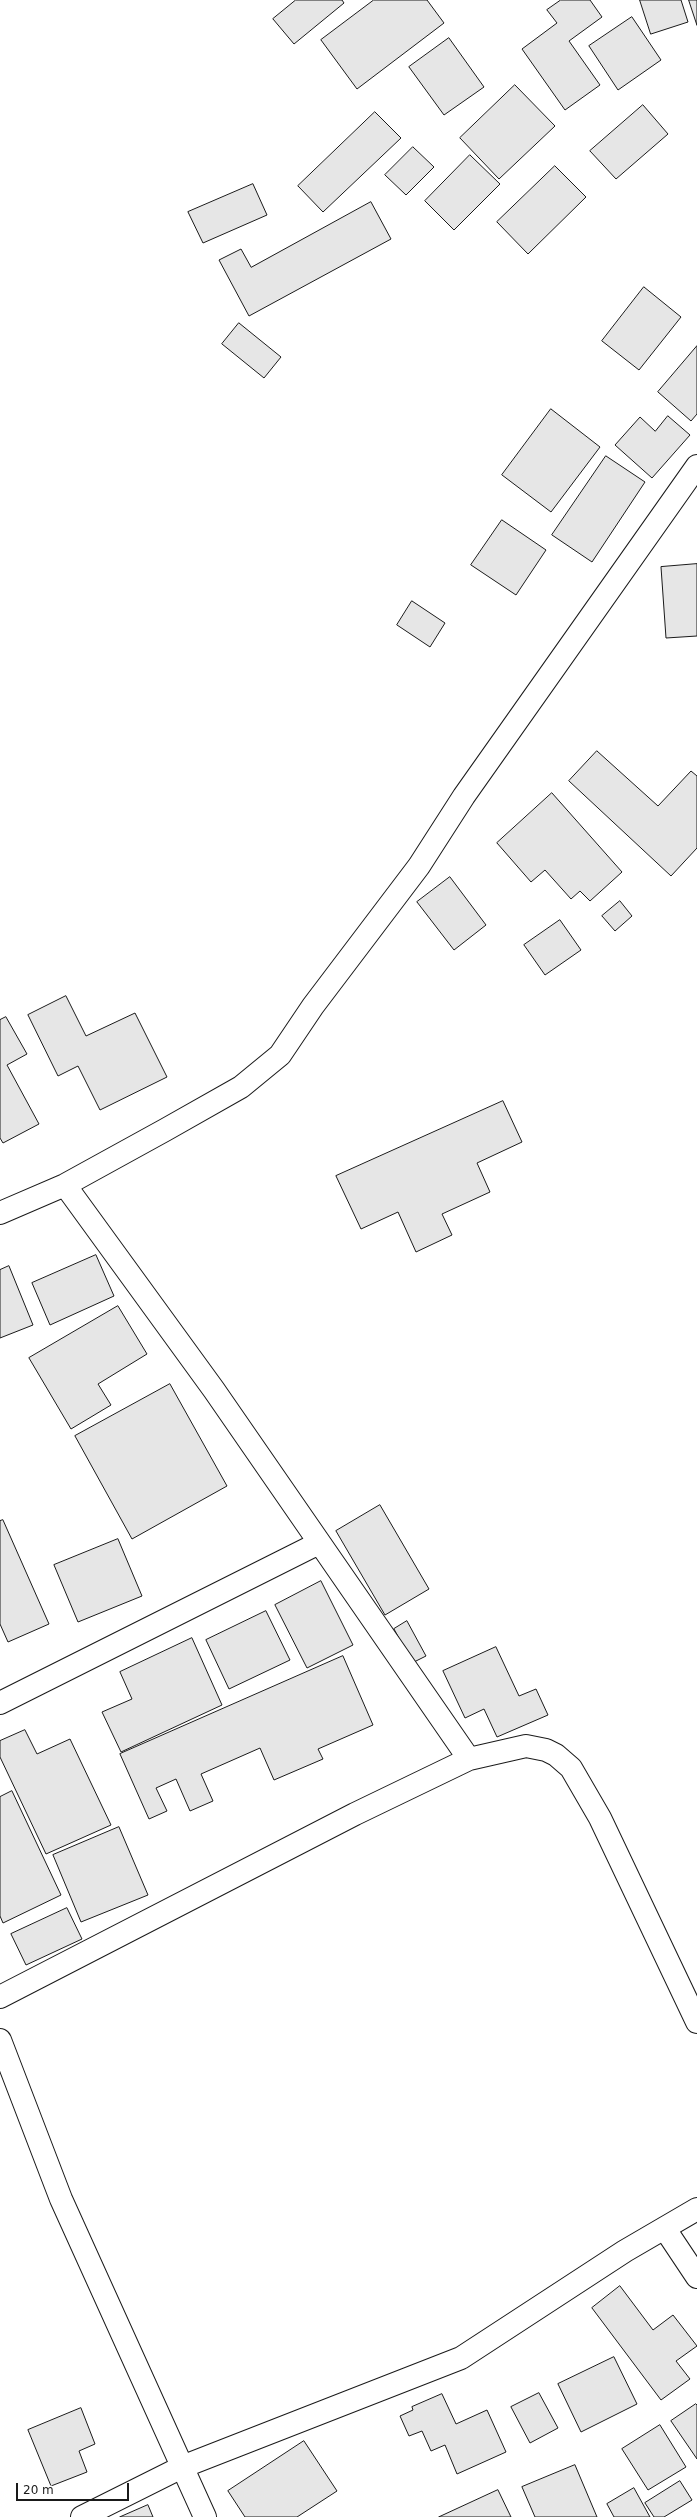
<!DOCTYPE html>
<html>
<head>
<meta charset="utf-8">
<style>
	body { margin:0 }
	#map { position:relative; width:697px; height:2517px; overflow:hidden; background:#fff; font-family:"DejaVu Sans",sans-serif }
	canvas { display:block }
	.scale { position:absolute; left:16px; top:2483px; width:113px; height:18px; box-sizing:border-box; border:2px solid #1a1a1a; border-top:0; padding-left:5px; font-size:12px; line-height:14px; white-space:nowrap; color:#1a1a1a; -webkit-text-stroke:3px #fff; paint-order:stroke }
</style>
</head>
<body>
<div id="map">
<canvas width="697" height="2517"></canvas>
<div class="scale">20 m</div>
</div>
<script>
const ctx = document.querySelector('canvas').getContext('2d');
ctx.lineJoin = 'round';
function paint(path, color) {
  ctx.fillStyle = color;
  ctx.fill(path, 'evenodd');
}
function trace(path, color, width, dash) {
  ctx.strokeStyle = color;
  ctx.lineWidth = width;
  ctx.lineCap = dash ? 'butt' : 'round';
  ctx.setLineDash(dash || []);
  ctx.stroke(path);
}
const building = new Path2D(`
	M296 0H342L344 3 294 44 273 19Z
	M374 0H427L444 23 357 89 321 40Z
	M561 0H590L602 17 569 41 600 85 565 110 522 49 557 23 547 10Z
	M640 0H681L688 22 651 34Z
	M689 0H697V25Z
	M632 17 661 60 618 90 589 46Z
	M449 38 484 87 444 115 409 67Z
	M515 85 555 126 499 179 460 138Z
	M643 105 668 134 616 179 590 151Z
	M375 112 401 138 323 212 298 186Z
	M413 147 434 167 406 195 385 175Z
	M470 155 500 184 454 230 425 201Z
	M555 166 586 197 528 254 497 222Z
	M253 184 267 215 203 243 188 212Z
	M371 202 391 239 249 316 219 260 241 249 251 267Z
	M644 287 681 317 639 370 602 341Z
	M239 323 281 357 264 378 222 344Z
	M697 346V414L691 421 658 392Z
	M551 409 600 447 551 512 502 475Z
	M668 416 690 435 652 478 615 445 640 417 655 431Z
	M606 456 645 482 592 562 552 535Z
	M502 520 546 550 516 595 471 565Z
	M697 564V636L666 638 661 567Z
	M412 601 445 623 430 647 397 625Z
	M597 751 658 806 691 771 697 776V848L671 876 569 781Z
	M552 793 622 872 590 901 580 891 571 899 545 870 531 882 497 843Z
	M450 877 486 925 454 950 417 902Z
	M620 901 632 916 615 931 602 916Z
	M560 920 581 950 545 975 524 945Z
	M66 996 86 1036 135 1013 167 1077 100 1110 78 1066 58 1076 28 1015Z
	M6 1017 27 1054 7 1065 39 1124 3 1143 0 1138V1020Z
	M503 1101 522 1142 477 1163 490 1192 442 1214 452 1235 416 1252 398 1212 361 1229 336 1176Z
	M96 1255 114 1296 50 1325 32 1283Z
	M9 1266 33 1325 0 1338V1270Z
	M118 1306 147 1354 98 1384 111 1405 71 1429 29 1358Z
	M170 1384 227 1486 132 1539 75 1436Z
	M380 1505 429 1589 385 1615 336 1531Z
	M3 1520 49 1624 8 1642 0 1624V1521Z
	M118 1539 142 1596 78 1622 54 1565Z
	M321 1581 353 1645 307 1668 275 1605Z
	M266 1611 290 1660 229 1689 206 1640Z
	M407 1621 426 1656 412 1663 394 1629Z
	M192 1638 222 1705 121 1752 102 1712 132 1699 120 1672Z
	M496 1647 519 1696 536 1689 548 1715 497 1737 484 1709 465 1718 443 1671Z
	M343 1656 373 1725 318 1749 323 1759 274 1780 260 1748 201 1774 213 1801 190 1811 176 1779 156 1788 167 1811 149 1819 120 1754Z
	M25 1730 37 1754 70 1739 111 1825 46 1854 0 1757V1741Z
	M12 1791 61 1895 3 1923 0 1916V1797Z
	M119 1827 148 1895 81 1922 53 1855Z
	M67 1908 82 1939 26 1965 11 1934Z
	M620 2286 653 2330 673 2315 697 2346 676 2361 690 2379 661 2400 592 2308Z
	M614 2357 637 2404 581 2432 558 2384Z
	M539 2393 558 2428 530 2443 511 2407Z
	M442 2394 456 2424 487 2410 506 2452 457 2474 445 2445 431 2451 422 2431 409 2436 400 2416 413 2410 412 2407Z
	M696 2404 697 2405V2459L671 2421Z
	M81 2408 95 2444 79 2451 87 2472 51 2486 28 2430Z
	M660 2425 686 2467 648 2490 622 2449Z
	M304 2441 337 2491 297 2517H245L228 2491Z
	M575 2465 597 2517H535L522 2487Z
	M680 2481 692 2500 664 2517H654L645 2503Z
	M634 2488 650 2517H614L607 2504Z
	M498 2490 511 2517H439Z
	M148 2505 153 2517H120Z`);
const minor = new Path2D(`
	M65 1185 214 1390 469 1759
	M0 1213 65 1185 165 1130 241 1087 280 1055 313 1006 419 866 464 796 697 466
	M0 1703 319 1543
	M0 1997 355 1814 469 1759 526 1746 546 1750 556 1755 571 1768 600 1818 697 2022
	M0 2040 61 2199 205 2517
	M665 2229 697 2277
	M82 2517 182 2467 461 2358 625 2251 697 2209`);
paint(building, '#e6e6e6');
trace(building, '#1a1a1a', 1);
trace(minor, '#1a1a1a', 24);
trace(minor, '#fff', 22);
</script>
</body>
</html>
